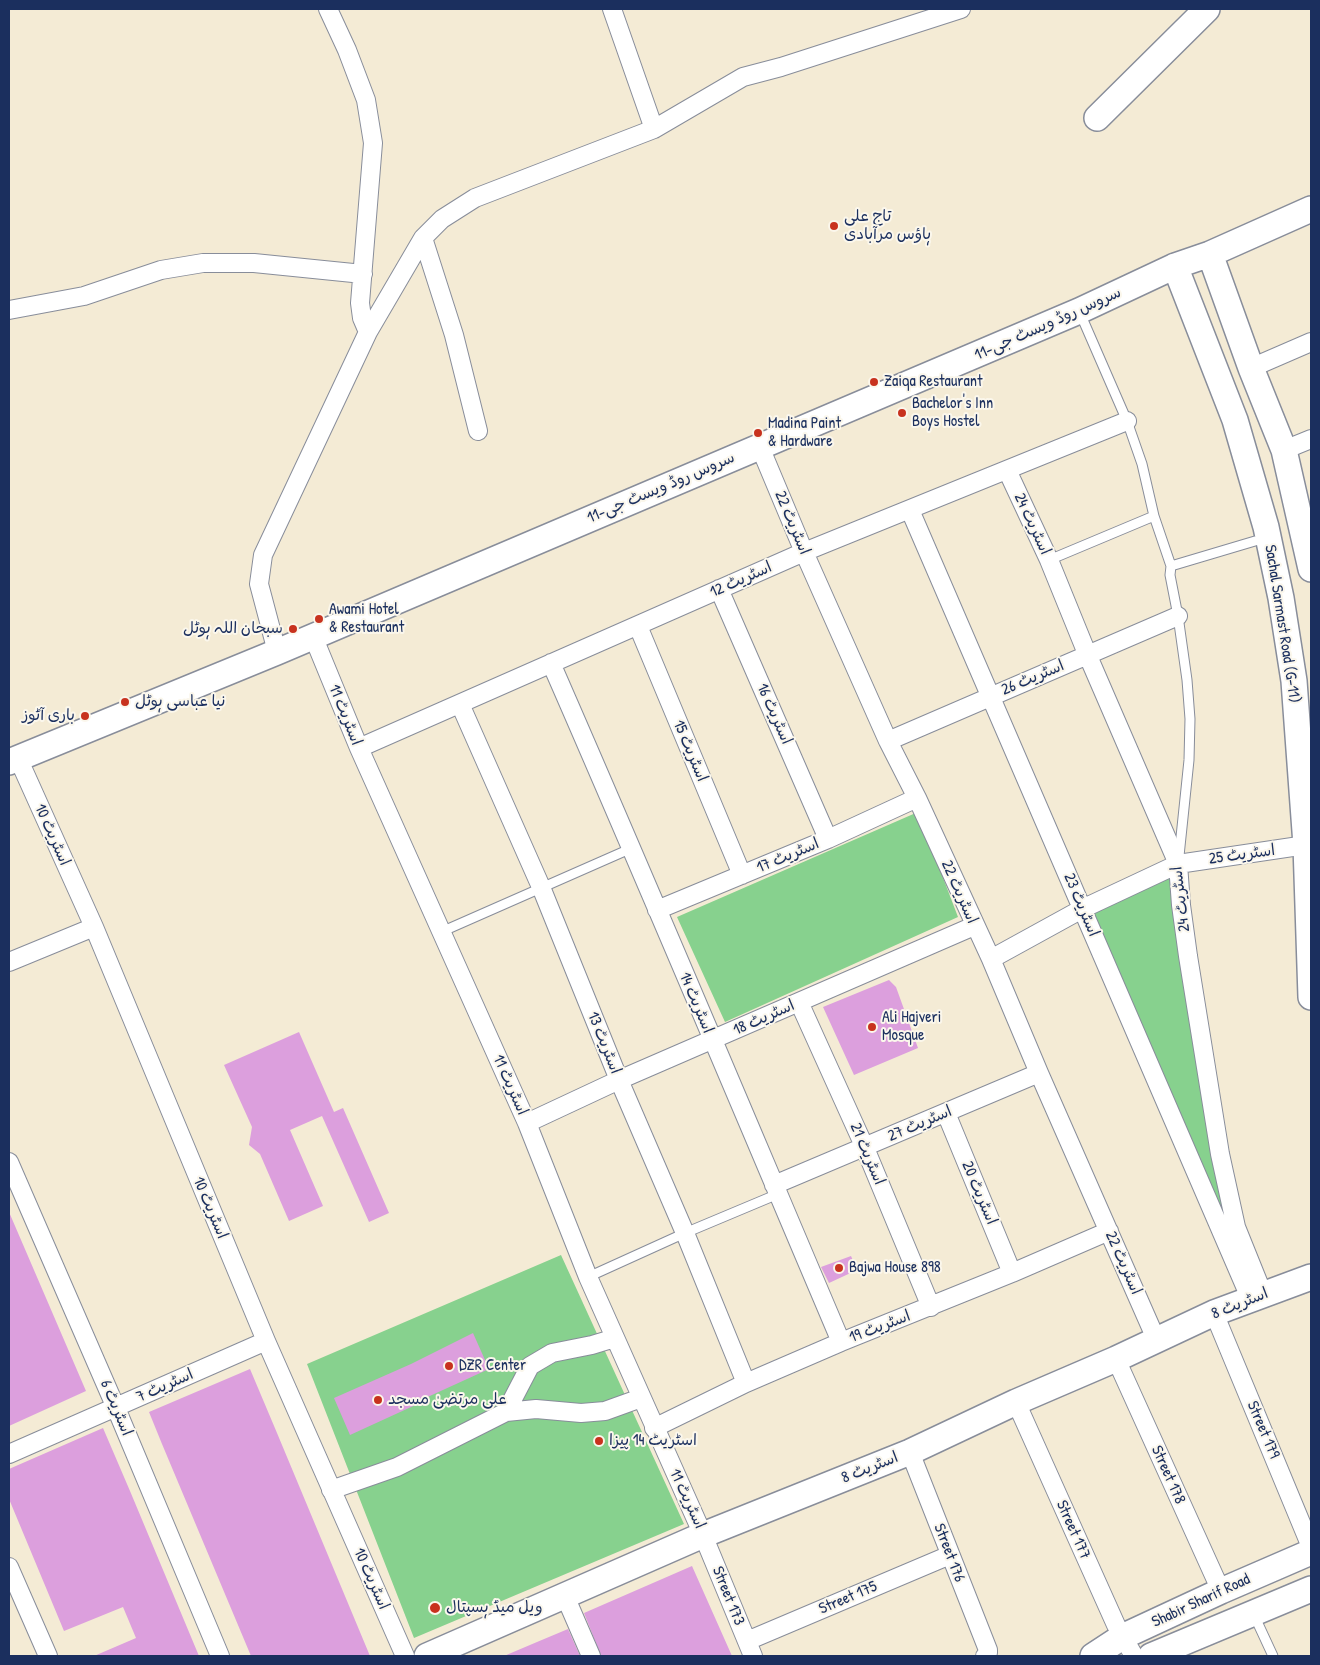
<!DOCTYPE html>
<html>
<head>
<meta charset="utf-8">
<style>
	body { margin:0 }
	#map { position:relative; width:1320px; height:1665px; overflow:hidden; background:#f4ebd5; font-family:"Patrick Hand",sans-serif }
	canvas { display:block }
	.frame { position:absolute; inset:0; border:10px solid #1b2f5e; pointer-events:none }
</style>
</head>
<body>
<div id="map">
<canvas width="1320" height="1665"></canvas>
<div class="frame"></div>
</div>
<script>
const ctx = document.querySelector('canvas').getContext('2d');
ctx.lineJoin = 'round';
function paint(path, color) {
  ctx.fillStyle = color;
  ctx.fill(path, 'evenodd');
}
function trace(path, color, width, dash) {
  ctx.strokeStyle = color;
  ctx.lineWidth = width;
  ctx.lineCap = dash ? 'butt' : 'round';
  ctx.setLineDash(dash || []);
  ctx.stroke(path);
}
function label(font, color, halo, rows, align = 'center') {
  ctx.font = font + ' "Patrick Hand","Playpen Sans Arabic",sans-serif';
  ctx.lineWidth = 4;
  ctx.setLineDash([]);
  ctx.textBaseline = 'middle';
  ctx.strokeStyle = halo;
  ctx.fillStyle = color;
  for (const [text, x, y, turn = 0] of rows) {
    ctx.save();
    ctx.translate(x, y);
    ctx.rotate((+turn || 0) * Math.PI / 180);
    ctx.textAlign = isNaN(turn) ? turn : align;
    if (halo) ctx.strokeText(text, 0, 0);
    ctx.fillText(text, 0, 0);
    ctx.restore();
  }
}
const green = new Path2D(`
	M918 812 958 917 725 1022 677 917Z
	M1175 871 1252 1295 1086 910Z
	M561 1255 684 1524 414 1638 307 1364Z`);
const building = new Path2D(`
	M889 980 896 987 918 1048 854 1075 823 1007Z
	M299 1032 334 1112 343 1108 389 1213 369 1222 322 1116 290 1130 323 1206 289 1221 260 1154 249 1145 252 1127 224 1065Z
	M9 1212 86 1391 9 1426Z
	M851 1256 857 1270 829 1283 821 1267Z
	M473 1333 489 1369 421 1400 422 1402 350 1435 334 1398 411 1364Z
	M250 1369 277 1433 370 1656H251L162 1444 149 1412Z
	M103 1428 130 1491 199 1656H94L136 1638 123 1607 64 1631 9 1499V1469Z
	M692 1566 732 1656H601L584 1613Z
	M568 1629 580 1656H504L537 1642Z`);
const lane = new Path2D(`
	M1080 313 1127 421 1142 464 1154 516 1171 566 1170 575 1178 616 1187 680 1190 719 1189 760 1179 856
	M1049 560 1154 516
	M1171 566 1255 541
	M441 932 632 848
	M588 1277 685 1233 778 1194
	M1254 1615 1273 1656`);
const street = new Path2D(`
	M328 9 347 50 366 100 373 143 360 303 362 318 368 332
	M612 9 654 129
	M423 238 454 335 478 431
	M9 310 84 296 161 270 203 263H254L363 274
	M1251 368 1311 342
	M760 447 804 552 888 741 917 798 991 959 1039 1073 1156 1339
	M1284 450 1311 439
	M1007 470 1049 560 1088 656 1178 864 1181 905 1188 956 1220 1154 1236 1227 1263 1294
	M910 510 1251 1300
	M719 589 828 839
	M638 626 742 875
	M313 636 359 748 527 1123 588 1277 703 1535 753 1656
	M277 652 259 584 263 555 368 332 423 238 442 219 475 198 654 129 743 77 781 67 961 9
	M551 663C650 889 745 1116 841 1342
	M460 704 541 887 619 1080 685 1233 746 1383
	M888 741 1178 616
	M359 748 804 552 1127 421
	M18 758 94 927 266 1341 405 1656
	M657 910 828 839 917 798
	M991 959 1082 909 1178 864 1306 845
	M9 962 94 927
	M799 1002 865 1148 931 1307
	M946 1113 1012 1273
	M527 1123 619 1080 974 926
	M9 1162 116 1408 220 1656
	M774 1185 1039 1073
	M1214 1313 1311 1547
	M1116 1359 1221 1591
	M1016 1402 1116 1625 1134 1656
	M506 1412 530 1366 552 1353 592 1345 615 1338
	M654 1428 746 1383 841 1342 1012 1273 1109 1231
	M910 1452 988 1650V1653L985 1656
	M9 1454 266 1341
	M331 1490 397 1467 506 1412 536 1409 581 1413 605 1411 641 1398
	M9 1567 48 1656
	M565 1596 591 1656
	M747 1641 950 1555`);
const secondary = new Path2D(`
	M1097 118 1207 9
	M1210 254 1251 368 1284 450 1311 569
	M1175 266 1235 420 1266 527 1281 598 1294 681 1306 845 1311 997
	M9 762 277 652 1079 311 1175 266 1210 254 1311 209
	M427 1656 703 1535 910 1452 1016 1402 1116 1359 1214 1313 1311 1277
	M1093 1656 1122 1637 1221 1591 1311 1552
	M1151 1656 1311 1589`);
const markers = [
	[834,226,5,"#c8321e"],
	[874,382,5,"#c8321e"],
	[902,413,5,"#c8321e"],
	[758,433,5,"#c8321e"],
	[319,619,5,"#c8321e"],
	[293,629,5,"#c8321e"],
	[125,702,5,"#c8321e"],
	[85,716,5,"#c8321e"],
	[872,1027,5,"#c8321e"],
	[839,1268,5,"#c8321e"],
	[449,1366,5,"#c8321e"],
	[378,1400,5,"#c8321e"],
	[599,1441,5,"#c8321e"],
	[435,1608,6,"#c8321e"]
];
const poiNames = [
	["تاج علی",844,217],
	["ہاؤس مرآبادی",844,235],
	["Zaiqa Restaurant",884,382],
	["Bachelor's Inn",912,404],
	["Boys Hostel",912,422],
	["Madina Paint",768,424],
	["& Hardware",768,442],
	["Awami Hotel",329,610],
	["& Restaurant",329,628],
	["سبحان اللہ ہوٹل",283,629,"right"],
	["نیا عباسی ہوٹل",135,702],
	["باری آٹوز",75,716,"right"],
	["Ali Hajveri",882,1018],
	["Mosque",882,1036],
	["Bajwa House 898",849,1268],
	["DZR Center",459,1366],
	["علی مرتضیٰ مسجد",388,1400],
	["اسٹریٹ 14 پیزا",609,1441],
	["ویل میڈ ہسپتال",446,1608]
];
const streetNames = [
	["سروس روڈ ویسٹ جی-11",1048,324,-24],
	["سروس روڈ ویسٹ جی-11",661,488,-23],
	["اسٹریٹ 22",792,523,67],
	["اسٹریٹ 24",1032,524,65],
	["اسٹریٹ 12",741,580,-24],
	["Sachal Sarmast Road (G-11)",1282,624,81],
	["اسٹریٹ 26",1033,678,-23],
	["اسٹریٹ 16",774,714,66],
	["اسٹریٹ 11",345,715,68],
	["اسٹریٹ 15",690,751,67],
	["اسٹریٹ 10",52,835,66],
	["اسٹریٹ 25",1242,855,-8],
	["اسٹریٹ 17",788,856,-23],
	["اسٹریٹ 22",959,892,66],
	["اسٹریٹ 24",1181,899,-97],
	["اسٹریٹ 23",1081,905,67],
	["اسٹریٹ 14",696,1003,67],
	["اسٹریٹ 18",764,1018,-24],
	["اسٹریٹ 13",604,1043,68],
	["اسٹریٹ 11",510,1085,66],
	["اسٹریٹ 27",920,1124,-23],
	["اسٹریٹ 21",867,1154,67],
	["اسٹریٹ 20",979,1193,67],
	["اسٹریٹ 10",210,1208,67],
	["اسٹریٹ 22",1123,1263,66],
	["اسٹریٹ 8",1240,1304,-22],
	["اسٹریٹ 19",880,1327,-21],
	["اسٹریٹ 7",165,1386,-24],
	["اسٹریٹ 6",116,1408,67],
	["Street 179",1263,1430,67],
	["اسٹریٹ 8",870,1468,-22],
	["Street 178",1168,1475,66],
	["اسٹریٹ 11",687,1499,65],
	["Street 177",1073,1530,66],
	["Street 176",949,1553,69],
	["اسٹریٹ 10",371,1579,66],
	["Street 173",728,1596,68],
	["Street 175",848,1598,-23],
	["Shabir Sharif Road",1201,1601,-25]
];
paint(green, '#87d18e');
paint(building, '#dc9fdd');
trace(lane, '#888d9a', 11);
trace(street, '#888d9a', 20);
trace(secondary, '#888d9a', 28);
trace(lane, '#fff', 9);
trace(street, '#fff', 18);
trace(secondary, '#fff', 25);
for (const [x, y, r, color] of markers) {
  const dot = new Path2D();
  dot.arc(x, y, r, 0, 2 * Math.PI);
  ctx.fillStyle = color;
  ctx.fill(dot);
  trace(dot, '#fbf7ec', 2);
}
label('16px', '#1b2f5e', '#fbf7ec', poiNames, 'left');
label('16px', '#1b2f5e', '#fbf7ec', streetNames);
</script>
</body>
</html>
